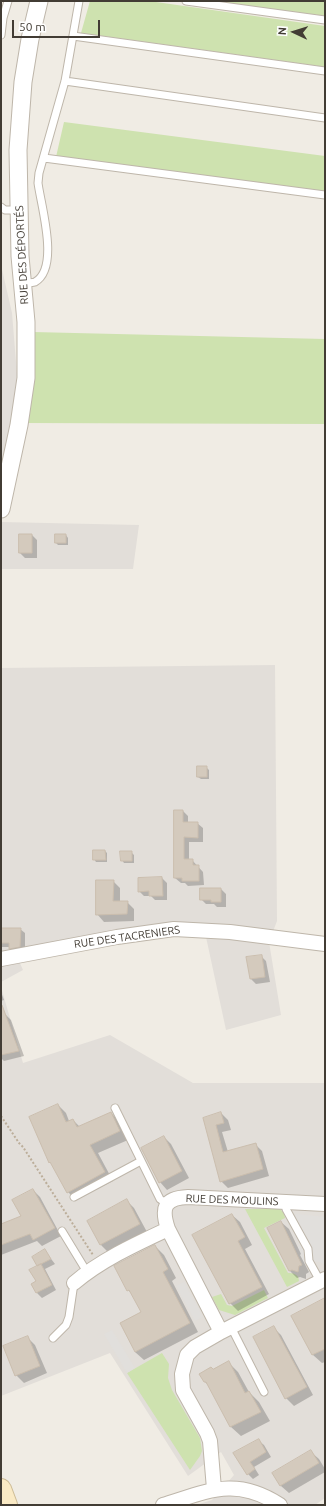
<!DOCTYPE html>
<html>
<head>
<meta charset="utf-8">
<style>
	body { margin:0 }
	#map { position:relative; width:326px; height:1506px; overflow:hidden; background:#f0ece4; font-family:Ubuntu,sans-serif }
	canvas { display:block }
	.frame { position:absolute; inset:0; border:2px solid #423c34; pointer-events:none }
	.north { position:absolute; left:274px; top:12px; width:40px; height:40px; -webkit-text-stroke:3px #fff; paint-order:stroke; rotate:274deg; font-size:11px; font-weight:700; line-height:16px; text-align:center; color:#423c34 }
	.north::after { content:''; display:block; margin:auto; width:14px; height:18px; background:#423c34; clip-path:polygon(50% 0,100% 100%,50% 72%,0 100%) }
	.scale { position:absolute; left:12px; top:20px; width:88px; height:18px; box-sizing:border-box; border:2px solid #423c34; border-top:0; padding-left:5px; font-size:12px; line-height:14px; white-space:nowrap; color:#423c34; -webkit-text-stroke:3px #fff; paint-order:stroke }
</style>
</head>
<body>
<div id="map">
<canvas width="326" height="1506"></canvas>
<div class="frame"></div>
<div class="north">N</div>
<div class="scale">50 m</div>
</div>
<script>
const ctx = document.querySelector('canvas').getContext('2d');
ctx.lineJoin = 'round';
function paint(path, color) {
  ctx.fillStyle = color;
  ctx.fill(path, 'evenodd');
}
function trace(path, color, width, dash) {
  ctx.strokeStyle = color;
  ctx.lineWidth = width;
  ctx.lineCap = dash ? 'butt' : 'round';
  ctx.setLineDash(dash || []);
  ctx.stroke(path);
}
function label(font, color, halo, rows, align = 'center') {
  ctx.font = font + ' Ubuntu,sans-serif';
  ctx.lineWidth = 3.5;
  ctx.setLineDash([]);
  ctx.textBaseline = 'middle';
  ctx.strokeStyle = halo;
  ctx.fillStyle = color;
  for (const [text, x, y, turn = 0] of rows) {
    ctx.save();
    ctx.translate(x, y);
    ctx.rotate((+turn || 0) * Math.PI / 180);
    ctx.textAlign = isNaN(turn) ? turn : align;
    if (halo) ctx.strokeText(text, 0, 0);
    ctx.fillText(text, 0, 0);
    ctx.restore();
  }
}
const industrial = new Path2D(`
	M1 265 12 313 17 374 14 420 1 478Z
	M1 522 139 525 133 569H1Z
	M275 665 277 921 269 942 281 1015 226 1030 203 923 19 961 23 970 1 982V668Z
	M1 987 23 1063 110 1035 193 1083H325V1498L315 1505H196L212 1500 234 1475 221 1452 188 1476 110 1353 1 1396Z`);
const green = new Path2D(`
	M90 1H149L325 26V67L81 33Z
	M211 1H325V16Z
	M64 122 325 156V191L56 157Z
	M33 332 325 339V424L24 423Z
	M245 1209H280L284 1213 285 1218 264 1228 288 1273C293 1273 299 1274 299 1281L287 1287Z
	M264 1290 268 1298 235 1315 219 1310 212 1297 221 1294 227 1305 232 1306Z
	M162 1353 169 1364 168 1378 172 1390 200 1438 202 1451 200 1456 190 1470 127 1373Z`);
const parking = new Path2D(`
	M297 1214 325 1217V1265L320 1262 307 1261 304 1263 296 1248 301 1245 288 1220Z
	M184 1282 203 1317 195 1321 176 1286Z
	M112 1330 135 1368 127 1373 104 1334Z`);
const shadow = new Path2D(`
	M20 535H32L37 540V558H25L20 553Z
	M66 535 68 538V545H58L56 543Z
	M206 767 209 770V779H201L198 777Z
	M183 811 188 816V823H197L203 828V842H189V860H192L203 872 204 885 188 886 185 883H181L175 878Z
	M105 851 107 853V862H96L94 859Z
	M131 852 134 855V863H124L122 860Z
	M162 878 167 883V900H155L151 896H144L139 891Z
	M113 881 120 888V902H127L134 909V921L104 922 97 914Z
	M221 889 226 894V907H217L214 904H206L201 899Z
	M1 929H20L25 933V951L14 953 10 947H1Z
	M261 956 266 961 270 982 256 984 251 979Z
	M1 992 4 1000 1 1001Z
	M1 1005 5 1014 11 1020 24 1056 4 1061 1 1058Z
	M58 1105 66 1113 69 1121 73 1120 80 1127 111 1113 119 1121 128 1140 98 1153 113 1181 76 1200 68 1192 54 1166 50 1162 30 1117Z
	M221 1113 228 1120 231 1130 222 1132 228 1152 255 1144 262 1151 269 1176 228 1188 221 1181 204 1119Z
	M164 1137 171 1144 189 1178 167 1190 160 1182Z
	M33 1190 40 1197 61 1236 42 1246 37 1241 1 1255V1225L22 1217Z
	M126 1200 134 1208 147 1232 108 1252 101 1245 88 1221Z
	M232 1215 240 1222 252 1245 245 1249 269 1294 238 1311 230 1303Z
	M281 1222 289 1229 301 1254 300 1255 309 1272 306 1274V1279L300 1277 297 1278 290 1271Z
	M155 1246 164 1255 176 1278 172 1281 198 1332 144 1360 135 1352 142 1312 134 1296 128 1290Z
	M45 1251 55 1264 45 1269 56 1290 42 1298 37 1293 32 1285 37 1282 39 1266Z
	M325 1299V1362L322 1363 313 1355 293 1317Z
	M274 1328 281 1335 313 1395 294 1406 286 1398Z
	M28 1338 35 1345 47 1373 24 1383 16 1375Z
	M228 1362 238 1372 249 1392 259 1402 270 1421 241 1436 231 1427 211 1388 205 1382 213 1370Z
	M258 1440 264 1445 271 1457 254 1467 259 1475 253 1479 248 1474 235 1454Z
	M311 1452 319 1459 325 1469V1472L289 1493 281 1486 274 1474Z`);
const building = new Path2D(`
	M19 534H32V553H19Z
	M55 534H66V543H55Z
	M197 766H207V777H197Z
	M174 810H183V822H198V838L184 837V859H193V865H199V881H182V878H174Z
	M93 850H105L106 860H93Z
	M120 851H132V861H121Z
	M162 877 163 896H149V891L138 892V878Z
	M96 880H114L113 901H128L127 914 96 915Z
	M200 888H221V902H211V900H200Z
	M1 928H21L20 947 9 949V943H1Z
	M262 955 265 977 250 979 246 957Z
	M1 1005H2L19 1051 1 1055Z
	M58 1104 66 1122 73 1119 77 1127 111 1112 120 1131 90 1145 105 1172 67 1193 50 1162 49 1163 29 1117Z
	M221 1112 224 1123 216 1125 223 1152 256 1143 263 1169 220 1182 203 1118Z
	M164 1136 182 1171 159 1183 141 1148Z
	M33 1189 55 1228 33 1240 30 1234 1 1245V1224L21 1216 12 1200Z
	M127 1199 140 1224 100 1245 87 1221Z
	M232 1214 245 1237 238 1241 262 1287 229 1304 192 1235Z
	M281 1221 302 1265 299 1266 298 1272 292 1270 289 1271 267 1228Z
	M155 1245 168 1269 163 1272 190 1323 135 1352 120 1323 141 1312 129 1290 127 1291 114 1266Z
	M45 1249 51 1259 37 1266 32 1257Z
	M41 1264 52 1285 36 1293 31 1284 36 1281 29 1270Z
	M325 1298V1349L312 1355 291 1316Z
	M274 1326 307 1387 285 1399 253 1337Z
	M28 1336 40 1366 15 1376 3 1346Z
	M229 1361 245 1393 249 1391 261 1412 230 1427 206 1382H204L199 1374 211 1367 213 1369Z
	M259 1439 266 1452 250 1462 255 1469 247 1475 233 1453Z
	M311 1450 319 1463 280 1486 272 1473Z`);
const path = new Path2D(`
	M1 1116 19 1143 23 1147 93 1255`);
const service = new Path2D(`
	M186 1 325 20
	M1 35 3 18 8 1
	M73 36 325 71
	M65 81 325 118
	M44 158 325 195
	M1 207 5 210H19
	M23 283C26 283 32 283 35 282 60 268 41 206 38 183L39 173 65 81 79 1
	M115 1108 160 1199 167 1204
	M74 1197 141 1161
	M286 1202V1209L308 1249 309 1261 320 1281
	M62 1231 87 1272
	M231 1327 264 1392
	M53 1338 66 1325 69 1317 74 1283`);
const minor = new Path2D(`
	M1 959 117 937 174 929 230 932 325 944
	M74 1283C101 1260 136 1244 168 1229
	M221 1332 168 1229C161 1208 164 1198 188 1197L325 1204
	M214 1489 210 1441 207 1433 183 1390 182 1374 187 1355 195 1347 221 1332 325 1279
	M163 1505C208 1491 236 1476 280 1505`);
const tertiary = new Path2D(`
	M1 509 19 425 26 378V322L20 256 18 150 23 82 30 39 39 1`);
const secondary = new Path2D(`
	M1 1489 7 1505`);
const streetNames = [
	["RUE DES DÉPORTÉS",22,255,-93],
	["RUE DES TACRENIERS",127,937,-8],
	["RUE DES MOULINS",232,1200,2]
];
paint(industrial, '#e2ded9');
paint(green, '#cee2af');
paint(parking, '#e1dfdc');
paint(shadow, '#0003');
paint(building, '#d4cabd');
trace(building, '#cbbeae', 1);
trace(service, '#beb6aa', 9);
trace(minor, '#beb6aa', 16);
trace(tertiary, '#beb6aa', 19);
trace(secondary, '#cdbc96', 22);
trace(path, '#bcae9a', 2, [2, 2]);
trace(service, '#fff', 7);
trace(minor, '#fff', 14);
trace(tertiary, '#fff', 17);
trace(secondary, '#faeac5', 20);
label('11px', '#423c34', '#fff', streetNames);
</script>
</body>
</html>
